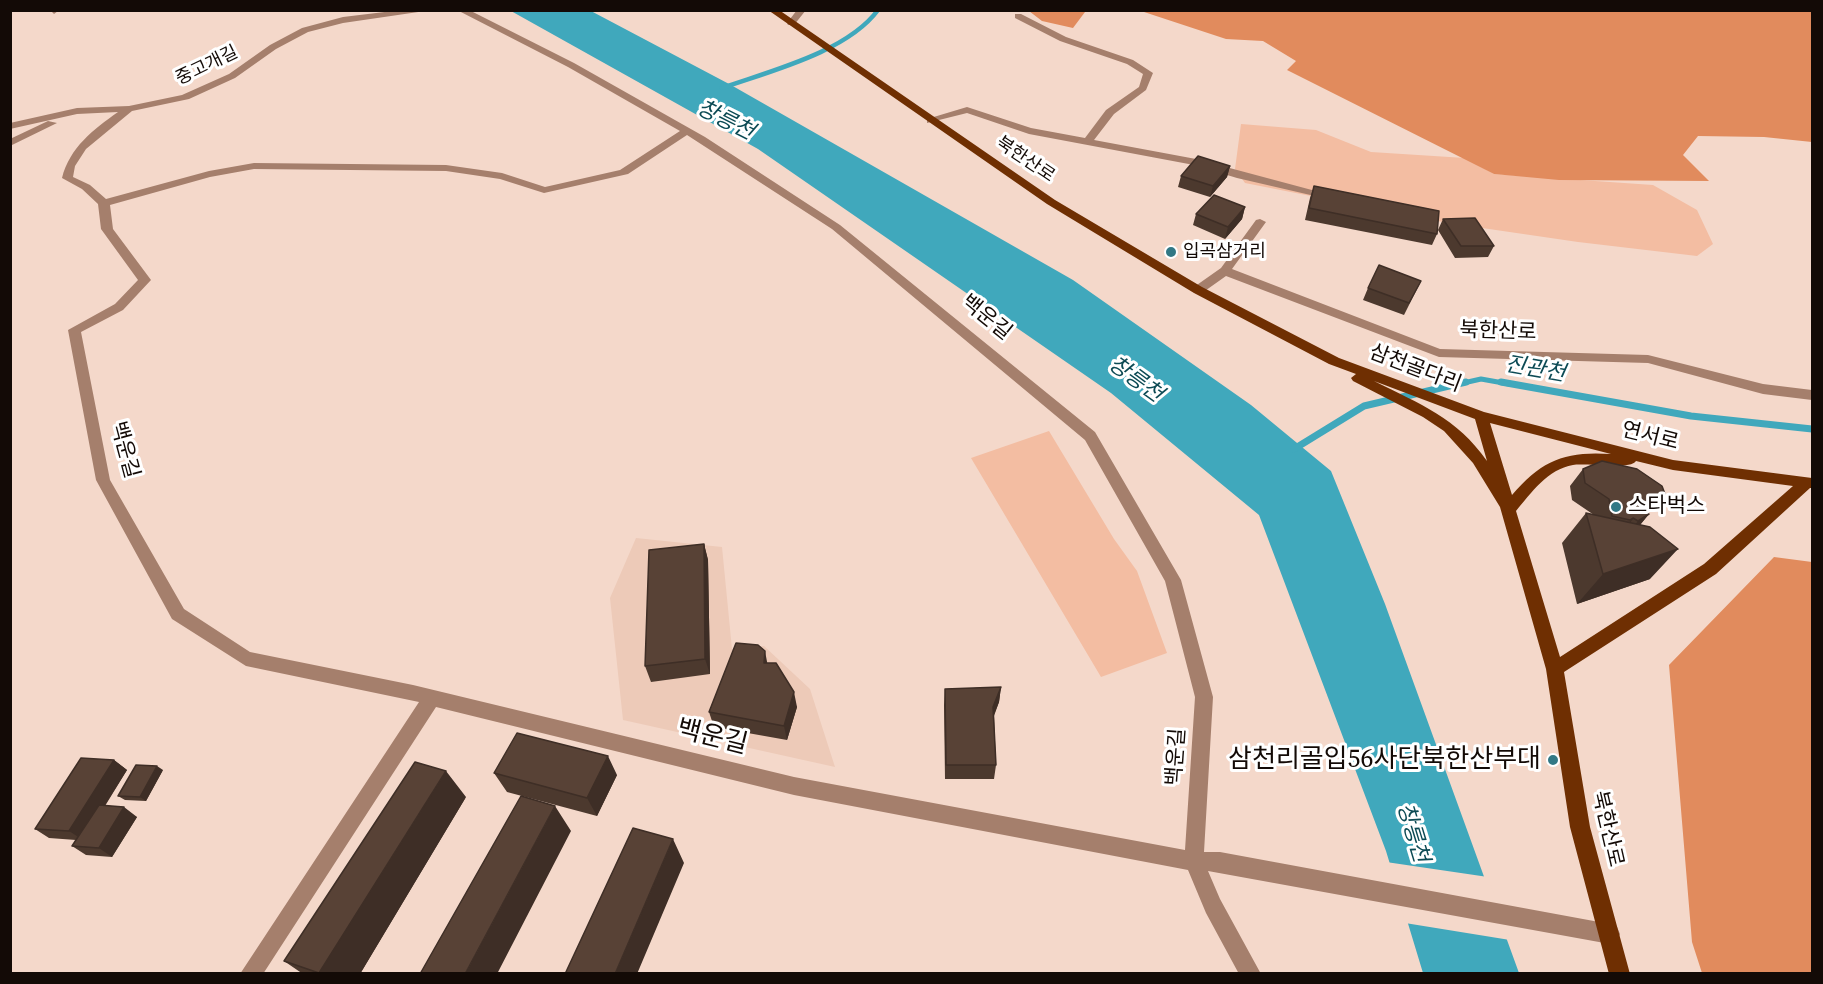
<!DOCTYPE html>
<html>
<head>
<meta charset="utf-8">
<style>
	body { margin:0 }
	#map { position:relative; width:1823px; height:984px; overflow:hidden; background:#f4d8ca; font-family:"Source Serif 4",serif }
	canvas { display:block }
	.frame { position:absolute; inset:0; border:12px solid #130a06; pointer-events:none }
</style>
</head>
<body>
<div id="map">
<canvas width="1823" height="984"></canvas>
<div class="frame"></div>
</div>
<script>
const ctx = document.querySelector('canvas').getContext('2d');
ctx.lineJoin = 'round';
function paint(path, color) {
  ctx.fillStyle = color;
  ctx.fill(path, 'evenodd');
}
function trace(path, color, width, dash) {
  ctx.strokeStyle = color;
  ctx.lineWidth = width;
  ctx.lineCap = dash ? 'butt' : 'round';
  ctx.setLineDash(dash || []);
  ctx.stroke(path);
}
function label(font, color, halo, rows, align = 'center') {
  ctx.font = font + ' "Source Serif 4","Noto Sans KR",serif';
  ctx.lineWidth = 6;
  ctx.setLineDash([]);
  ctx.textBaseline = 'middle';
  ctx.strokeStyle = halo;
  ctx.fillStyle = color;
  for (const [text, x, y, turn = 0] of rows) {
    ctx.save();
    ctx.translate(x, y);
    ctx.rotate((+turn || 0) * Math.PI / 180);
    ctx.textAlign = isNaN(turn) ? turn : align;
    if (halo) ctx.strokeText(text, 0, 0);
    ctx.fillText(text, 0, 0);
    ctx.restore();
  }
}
const built = new Path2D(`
	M636 538 722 547 732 649 764 646 810 689 835 767 623 720 610 598Z`);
const green = new Path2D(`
	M1241 124 1316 130 1371 152 1465 158 1494 174 1653 185 1697 210 1713 244 1697 256 1578 242 1448 223 1245 183 1235 169Z
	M1049 431 1114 539 1137 571 1167 653 1101 677 971 458Z`);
const forest = new Path2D(`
	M1080 10 1085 12 1073 28 1042 21 1029 11Z
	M1141 11H1812V142L1764 137 1698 136 1683 155 1709 181 1559 180 1494 174 1287 70 1296 61 1263 41 1226 39Z
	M1774 557 1812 562V973H1702L1692 942 1669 665Z`);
const water = new Path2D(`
	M511 11H591L731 85 1073 280 1251 405 1331 471 1385 604 1519 973H1423L1386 851 1259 515 1111 393 758 149Z`);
const pier = new Path2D(`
	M1386 862 1488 877 1510 940 1405 923Z`);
const streamFar2 = new Path2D(`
	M722 88C770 71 847 52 878 10`);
const streamFar1 = new Path2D(`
	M1459 384 1481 379 1509 384`);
const stream = new Path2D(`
	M1501 382 1691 416 1812 429
	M1294 449 1364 406 1466 382`);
const minor = new Path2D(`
	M50 10H58V11L54 14Z
	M401 10H432L343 23 308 32 276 49 235 78 189 99 132 111 86 149 75 166 73 177 90 185 106 199 209 171 254 163 446 165 502 173 545 187 620 170 680 131 568 67 457 10H469L574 63 705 137 840 225 1095 432 1181 580 1213 697 1204 852H1220L1610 924 1617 927 1620 934 1617 941 1610 944 1208 871 1220 899 1261 974H1239L1206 913 1188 870 794 795 436 707 263 974H240L419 702 246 666 172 619 96 480 68 330 115 304 138 280 101 229 98 204 82 189 62 178C70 147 93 130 118 112L77 114 10 129V123L77 108 129 106 182 95 229 74 270 45 302 28 343 17ZM687 135 832 229 1085 440 1165 581 1195 697 1185 850 794 777 413 685 250 652 184 609 110 480 81 332 123 310 151 280 113 229 110 205 210 177 254 169 446 171 500 179 544 193 628 174Z
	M797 10H806L794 25H788L787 23Z
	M1015 14H1021L1066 37 1133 60 1153 73 1146 90 1114 114 1094 140 1196 159 1338 197 1332 200 1237 178 1194 165 1029 134 967 113 927 123V119L967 107 1031 128 1085 138 1106 110 1139 87 1143 74 1127 64 1060 41 1015 18Z
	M48 121 57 123 10 146V139Z
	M1260 219 1266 222 1232 269 1440 349 1648 355 1763 384 1812 390V400L1763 394 1648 363 1439 357 1226 276 1202 293H1194V287L1221 268 1256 220Z`);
const major = new Path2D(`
	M768 10H779L1055 200 1202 287 1339 358 1484 412 1673 460 1812 478V488H1810L1716 574 1564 672 1590 827 1630 974H1609L1570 827 1546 669 1500 507 1473 463 1444 431 1423 417 1353 381 1351 378 1356 374 1329 364 1194 293 1047 204ZM1374 381 1475 419 1487 461C1457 418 1420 404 1374 381ZM1490 423 1611 454C1565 451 1542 460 1512 495ZM1636 461 1673 470 1793 486 1704 564 1560 657 1516 511C1531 493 1548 469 1573 465 1587 463 1631 470 1636 461Z`);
const wall = new Path2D(`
	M1230 166 1227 177 1210 197 1178 187 1181 176Z
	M1314 186 1437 234 1432 245 1305 220 1310 198Z
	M1245 207 1242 219 1225 239 1193 225 1196 214Z
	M1443 219 1494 246 1488 257 1455 258 1438 230Z
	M1421 281 1404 315 1363 300 1368 288Z
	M1583 469 1665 494 1651 510 1647 512 1649 514 1640 525 1650 579 1577 604 1562 543 1586 513 1594 515 1572 500 1570 486Z
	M704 544 708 560 710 674 651 682 645 666Z
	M767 663 797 707 787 740 714 727 709 712Z
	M1001 687 999 702 994 716 996 765 994 779H945L944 705 945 689Z
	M114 760 127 770 105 806 137 817 112 857 86 855 72 846 76 840 49 838 35 829Z
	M163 770 146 801 125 800 118 796Z
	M494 773 617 775 597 816 507 792Z
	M466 797 360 974H303L284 961Z`);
const shadedWall = new Path2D(`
	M1230 166 1227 177 1210 197 1213 186Z
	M1245 207 1242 219 1225 239 1228 227Z
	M1665 494 1651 510 1633 519 1619 535 1616 537 1631 520 1639 506Z
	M1649 514 1635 531 1624 538 1638 521Z
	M704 544 708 560 710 674 705 659Z
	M1678 549 1650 579 1577 604 1603 574Z
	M765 651 768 667 764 663Z
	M1001 687 999 702 991 722 993 707Z
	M794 692 797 707 787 740 784 726Z
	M608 756 617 775 597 816 587 798Z
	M114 760 127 770 83 840 69 831Z
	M157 766 163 770 146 801 140 797Z
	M446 771 466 797 360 974 319 973Z
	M555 806 571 831 497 974H465Z
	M124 807 137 817 112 857 99 848Z
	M673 839 684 863 637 974H615Z`);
const building = new Path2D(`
	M1198 156 1230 166 1213 186 1181 176Z
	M1314 186 1439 211 1437 234 1309 208Z
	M1214 195 1245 207 1228 227 1196 214Z
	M1475 218 1494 246H1461L1443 219Z
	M1379 265 1421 281 1409 303 1368 288Z
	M1602 461 1637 469 1662 486 1665 494 1639 506 1649 514 1638 521 1633 518 1630 520 1612 516 1609 499 1585 483 1583 469Z
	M1586 513 1650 527 1678 549 1603 574Z
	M704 544 705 659 645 666 649 550Z
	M736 643 758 645 765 651 764 663H776L794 692 784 726 709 712Z
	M1001 687 993 707 996 765H946L945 689Z
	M517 733 608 756 587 798 494 773Z
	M81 758 114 760 69 831 35 829Z
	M415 762 446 771 319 973 284 961Z
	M136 765 157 766 140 797 118 796Z
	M521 796 555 806 465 974H420Z
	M99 805 124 807 99 848 72 846Z
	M633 828 673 839 615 974H565Z`);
const markers = [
	[1171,252,6,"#327885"],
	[1616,507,6,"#327885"],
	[1553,760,6,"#327885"]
];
const farStreetnames = [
	["중고개길",207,66,-26],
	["북한산로",1025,160,34]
];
const farPoinames = [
	["입곡삼거리",1183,252]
];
const streetNames = [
	["백운길",986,318,39],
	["북한산로",1498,332,2],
	["삼천골다리",1415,369,21],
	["연서로",1650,437,14],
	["백운길",124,450,75],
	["백운길",1177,757,-86],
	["북한산로",1607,829,77]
];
const poiNames = [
	["스타벅스",1628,507]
];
const waterNames = [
	["창릉천",725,121,27],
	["진관천",1535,370,10],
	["창릉천",1135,380,36],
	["창릉천",1412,833,73]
];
const nearStreetnames = [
	["백운길",712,738,14]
];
const nearPoinames = [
	["삼천리골입56사단북한산부대",1541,760]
];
paint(built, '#edcab8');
paint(green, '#f3bda2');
paint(forest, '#e18b5d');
paint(water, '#40a8bc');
paint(pier, '#f4d8ca');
trace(streamFar2, '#40a8bc', 4.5);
trace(streamFar1, '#40a8bc', 5);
trace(stream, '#40a8bc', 7);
paint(minor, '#a57f6c');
paint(major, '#6f2f02');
paint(wall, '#4c392e');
paint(shadedWall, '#3e2e26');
paint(building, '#584236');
trace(building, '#3e2e26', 1.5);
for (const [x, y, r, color] of markers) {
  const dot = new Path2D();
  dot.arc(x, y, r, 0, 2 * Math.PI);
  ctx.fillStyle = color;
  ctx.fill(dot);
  trace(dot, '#fff', 2);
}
label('18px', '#130a06', '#fff', farStreetnames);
label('18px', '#130a06', '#fff', farPoinames, 'left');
label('21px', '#130a06', '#fff', streetNames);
label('21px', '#130a06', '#fff', poiNames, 'left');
label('italic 22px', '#0c4a54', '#fff', waterNames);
label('26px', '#130a06', '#fff', nearStreetnames);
label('26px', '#130a06', '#fff', nearPoinames, 'right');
</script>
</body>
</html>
